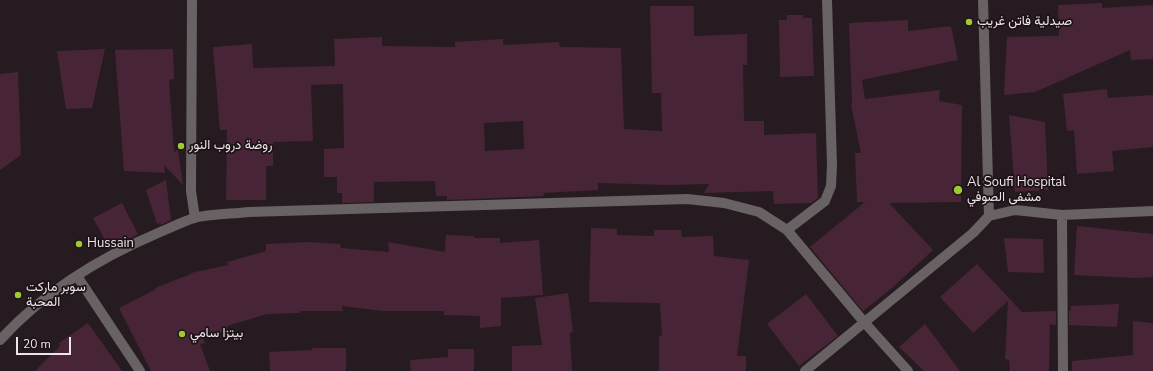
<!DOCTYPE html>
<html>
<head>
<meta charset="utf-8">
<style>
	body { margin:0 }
	#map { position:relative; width:1153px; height:371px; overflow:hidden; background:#261b20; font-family:"Nunito Sans",sans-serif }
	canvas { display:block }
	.scale { position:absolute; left:16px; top:337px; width:55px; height:18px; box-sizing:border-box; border:2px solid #ede5e8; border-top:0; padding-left:5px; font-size:12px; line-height:14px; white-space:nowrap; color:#ede5e8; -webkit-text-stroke:3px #1c1217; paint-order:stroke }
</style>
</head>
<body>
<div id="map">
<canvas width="1153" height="371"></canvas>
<div class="scale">20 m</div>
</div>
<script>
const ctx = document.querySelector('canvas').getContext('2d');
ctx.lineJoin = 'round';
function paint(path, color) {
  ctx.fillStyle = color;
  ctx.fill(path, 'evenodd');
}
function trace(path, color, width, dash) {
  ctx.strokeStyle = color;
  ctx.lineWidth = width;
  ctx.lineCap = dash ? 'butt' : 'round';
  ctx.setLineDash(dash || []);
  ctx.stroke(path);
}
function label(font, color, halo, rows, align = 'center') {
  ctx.font = font + ' "Nunito Sans",Vazirmatn,sans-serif';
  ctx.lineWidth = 3.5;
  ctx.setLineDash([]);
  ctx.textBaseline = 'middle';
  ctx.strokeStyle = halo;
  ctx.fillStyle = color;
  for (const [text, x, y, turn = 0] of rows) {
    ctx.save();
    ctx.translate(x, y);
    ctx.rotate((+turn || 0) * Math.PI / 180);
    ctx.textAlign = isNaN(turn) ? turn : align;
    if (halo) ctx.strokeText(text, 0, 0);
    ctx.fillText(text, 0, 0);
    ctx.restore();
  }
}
const building = new Path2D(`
	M1102 3V8L1153 5V59L1131 60 1130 50 1035 92 1004 95 1007 37 1059 36 1058 5Z
	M650 6H694V36L747 34V65H743L744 121H764V135L816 133 818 198 811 203 774 204 773 191 704 193 709 184 669 185 598 183V190L543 193 544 196 447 200V196H436L435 181 374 182V202L342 203V193H337V177H324V149L344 148 343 84 311 85 313 141 273 142V166H266V200H226L227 130H220L213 47 252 44 253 68 335 66 334 39 382 37V46L455 47V42L503 39V45L559 42 560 47 621 48 624 129 662 131 661 93H652ZM523 121 524 149 485 151 484 123Z
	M787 15H803V18H812L814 76 780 77 779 20H787Z
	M908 20V31L951 26 958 60 862 80 865 99 940 90 939 101 962 105 961 202 889 203 933 250 892 288 863 311 810 247 865 202H857L855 153H861L851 104H852L849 23Z
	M105 49 92 108 66 109 57 51Z
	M173 49 174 79 169 80 174 152 178 150 183 185 164 165 165 173 124 171 115 50Z
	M18 72 21 155 0 170V74Z
	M1107 89 1108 98 1153 95V147L1112 151 1114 171 1077 174 1074 130 1067 131 1063 94Z
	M1009 115 1045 122 1048 190 1015 192Z
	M166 180 171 220 161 225 160 223 157 224 146 190Z
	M122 203 138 234 110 249 93 218Z
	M1077 226 1153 234V277L1135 278 1074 275Z
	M591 228 617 229V235L654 236V230H681L682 237 713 236 714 256 749 260 737 356H746V371H659V336H662L660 303 589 302Z
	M446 235 474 236V238H500V243L539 240 543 295 501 298V326L480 328V316L444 315V311H383L342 306 343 311H300V313L267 314 227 326 229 332 201 333 205 343 200 344 210 371H151L119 308 156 289 155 288 191 274V273L228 265 227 262 266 251V244L309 242 340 244 341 248 389 252 388 242 445 252Z
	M1004 238 1043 239 1044 273 1008 272Z
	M977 264 1022 312 1056 311V325L1050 324 1049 371H1010L1009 360 1005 359 1008 301 973 333 940 297Z
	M568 293 573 332 570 333 572 371H512V346L542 345 535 298Z
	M806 294 838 336 799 366 767 324Z
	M1119 304 1117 327 1069 325V310H1071V306Z
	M1133 321 1153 323V371H1072V361L1133 355Z
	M88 323 122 371H35L60 346 59 343Z
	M925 324 960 371H924L899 347Z
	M313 348H346V371H270L269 352 312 350Z
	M448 349H474V371H411L410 360 448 357Z`);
const minor = new Path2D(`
	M192 0 191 191 195 218
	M983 0 989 216
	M1062 215 1063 371
	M787 230 825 201 831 186 832 165 827 0
	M77 276 140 371
	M0 340C43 293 99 258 158 233 170 228 182 222 194 218 209 214 232 214 249 212L687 199 724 203 759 212 787 230 864 322 908 371
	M805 371 973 233 989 216 1015 210 1062 215 1153 211`);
const markers = [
	[969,22,4,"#9dca30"],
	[181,146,4,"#9dca30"],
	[958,190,5,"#9dca30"],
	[79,244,4,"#9dca30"],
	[18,295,4,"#9dca30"],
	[182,334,4,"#9dca30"]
];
const poiNames = [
	["صيدلية فاتن غريب",977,22],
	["روضة دروب النور",189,146],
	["Al Soufi Hospital",967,183],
	["مشفى الصوفي",967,198],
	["Hussain",87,244],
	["سوبر ماركت",26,288],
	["المحبة",26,303],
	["بيتزا سامي",190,334]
];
paint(building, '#482536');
trace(minor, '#686264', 10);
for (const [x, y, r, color] of markers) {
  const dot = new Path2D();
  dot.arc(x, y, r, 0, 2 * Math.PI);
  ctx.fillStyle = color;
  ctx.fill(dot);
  trace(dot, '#1c1217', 1.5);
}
label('13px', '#ede5e8', '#1c1217', poiNames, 'left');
</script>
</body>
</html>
